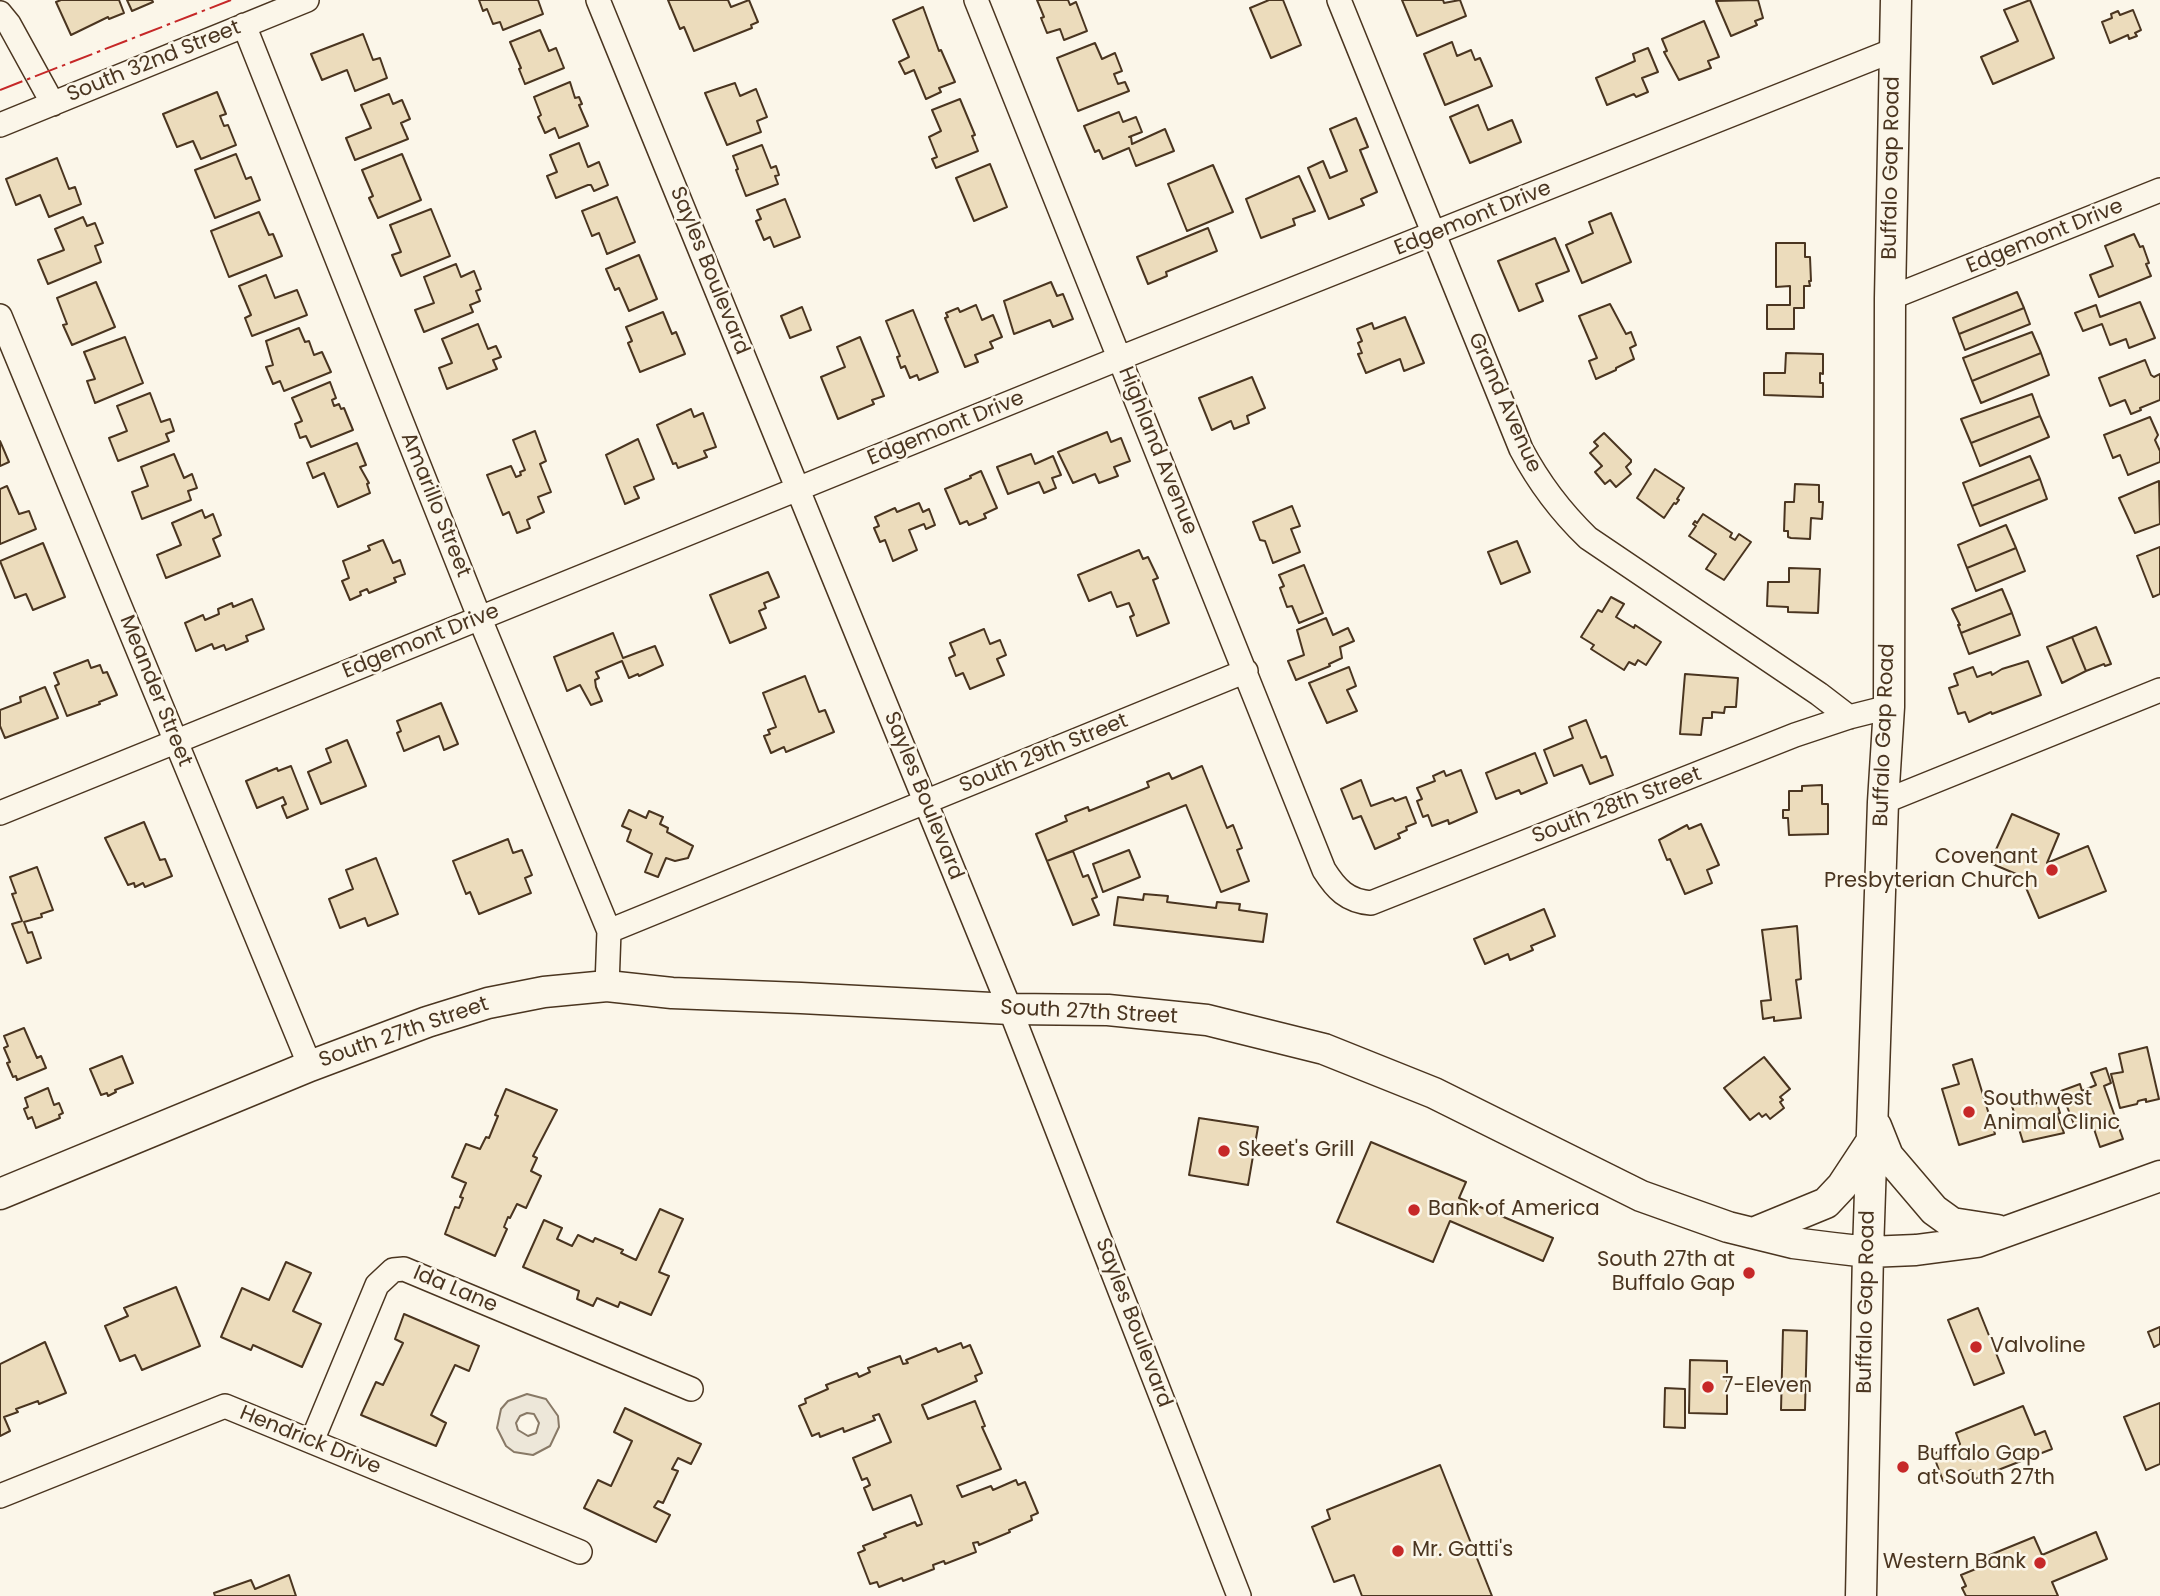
<!DOCTYPE html>
<html>
<head>
<meta charset="utf-8">
<style>
	body { margin:0 }
	canvas { display:block; background:#fbf6e9 }
</style>
</head>
<body>
<canvas width="2160" height="1596"></canvas>
<script>
const ctx = document.querySelector('canvas').getContext('2d');
ctx.lineJoin = 'round';
function paint(path, color) {
  ctx.fillStyle = color;
  ctx.fill(path, 'evenodd');
}
function trace(path, color, width, dash) {
  ctx.strokeStyle = color;
  ctx.lineWidth = width;
  ctx.lineCap = dash ? 'butt' : 'round';
  ctx.setLineDash(dash || []);
  ctx.stroke(path);
}
function label(font, color, halo, rows, align = 'center') {
  ctx.font = font + ' Poppins,sans-serif';
  ctx.lineWidth = 5;
  ctx.setLineDash([]);
  ctx.textBaseline = 'middle';
  ctx.strokeStyle = halo;
  ctx.fillStyle = color;
  for (const [text, x, y, turn = 0] of rows) {
    ctx.save();
    ctx.translate(x, y);
    ctx.rotate((+turn || 0) * Math.PI / 180);
    ctx.textAlign = isNaN(turn) ? turn : align;
    if (halo) ctx.strokeText(text, 0, 0);
    ctx.fillText(text, 0, 0);
    ctx.restore();
  }
}
const parking = new Path2D(`
	M527 1394 546 1399 558 1416 559 1427 550 1446 533 1455 514 1452 506 1446 497 1428 501 1409 508 1401ZM527 1413 534 1414 539 1423 536 1433 528 1436 518 1430 516 1423 520 1416Z`);
const building = new Path2D(`
	M61 0H119L124 13 109 19 108 17 71 35 56 2Z
	M127 0H152L153 2 132 11Z
	M479 0H538L543 14 503 30 500 22 493 24 487 9 483 11Z
	M668 0H728L731 7 749 0 758 22 751 25 752 28 694 51 684 27 680 29Z
	M1037 0H1068L1070 5 1076 2 1087 31 1064 40 1060 29 1047 33 1041 18 1044 17Z
	M1269 0H1283L1301 45 1271 58 1250 8Z
	M1402 0H1443L1444 3 1460 0 1466 16 1417 36Z
	M1758 0 1763 18 1755 21 1757 25 1731 36 1716 1Z
	M2030 0 2054 58 1993 84 1981 57 2018 41 2004 10Z
	M923 7 939 51 941 50 955 82 939 88 941 92 926 99 914 70 905 74 899 62 909 57 893 20Z
	M2133 10 2141 30 2135 33 2137 36 2129 39 2128 35 2110 43 2102 22 2112 18 2111 14 2118 11 2120 15Z
	M1704 21 1719 57 1708 61 1711 68 1679 80 1664 52 1667 51 1662 39Z
	M540 30 549 51 556 48 564 68 525 84 519 69 521 68 510 42Z
	M363 34 373 60 380 58 387 78 355 91 347 70 322 80 311 54Z
	M1452 42 1457 56 1471 50 1475 60 1480 58 1492 86 1445 105 1424 54Z
	M1095 43 1102 59 1115 53 1122 71 1114 74 1118 84 1125 82 1129 91 1078 111 1057 58Z
	M1648 48 1658 72 1642 78 1648 92 1636 97 1634 94 1607 105 1596 78 1635 61 1633 54Z
	M570 82 575 98 579 97 582 104 579 105 588 126 559 138 555 128 545 133 538 117 541 115 534 97Z
	M735 83 740 96 756 89 767 117 757 121 761 132 727 145 705 93Z
	M217 92 226 114 220 116 224 126 228 125 236 145 201 159 193 141 177 147 163 114Z
	M389 94 393 104 402 100 410 119 401 123 408 139 355 160 346 138 371 128 361 105Z
	M960 99 975 135 972 136 978 151 936 168 932 159 937 157 929 137 941 131 932 110Z
	M1478 105 1488 130 1512 120 1521 142 1470 163 1450 117Z
	M1119 112 1123 122 1136 117 1142 132 1129 137H1131L1132 144 1165 129 1174 151 1136 166 1129 148 1103 159 1099 150 1095 152 1084 126Z
	M1356 118 1368 147 1360 150 1377 192 1361 199 1364 205 1329 219 1308 168 1323 161 1330 178 1347 171 1330 129Z
	M579 143 588 167 599 162 608 185 594 191 591 185H588L556 198 547 176 557 172 550 155Z
	M762 145 771 168 776 166 779 175 775 176 778 184 746 196 736 170 738 169 733 156Z
	M236 154 246 179 251 177 260 200 215 218 195 170Z
	M402 154 421 200 378 218 369 198 373 196 362 170Z
	M57 158 69 189 75 187 81 204 49 217 40 195 16 205 6 179Z
	M990 164 1007 207 974 221 956 178Z
	M1213 165 1233 212 1187 231 1168 184Z
	M1299 176 1315 211 1293 219 1295 225 1261 238 1246 199Z
	M617 197 635 242 607 254 599 233 592 236 582 211Z
	M785 199 800 237 774 247 770 237 764 240 756 221 761 219 757 210Z
	M431 209 450 256 401 276 392 255 401 252 390 225Z
	M259 212 269 235 273 234 282 256 229 277 211 231Z
	M1611 213 1631 262 1582 283 1566 245 1593 233 1589 222Z
	M83 217 87 226 95 223 103 243 95 246 101 262 48 284 38 260 64 250 55 229Z
	M1208 228 1217 251 1166 272 1167 276 1148 284 1137 257Z
	M2134 234 2140 247 2143 246 2149 263 2146 264 2151 276 2099 297 2090 275 2113 266 2105 246Z
	M1555 238 1569 271 1536 284 1543 301 1519 311 1498 261Z
	M1776 243H1805V257H1810L1811 281H1809L1810 286H1804V308H1794V329H1767V305H1790V286L1776 287Z
	M639 255 657 299 629 311 619 288 615 290 606 269Z
	M456 264 461 277 474 271 481 289 476 291 480 301 470 305 473 312 424 332 415 310 434 303 424 277Z
	M266 275 275 298 297 290 307 315 252 336 245 318 251 315 239 286Z
	M96 282 115 327 72 345 63 325 67 324 57 298Z
	M1051 282 1057 296 1063 294 1073 319 1053 327 1050 320 1014 334 1004 301Z
	M2017 292 2024 308 1959 334 1953 318Z
	M2140 302 2155 338 2129 348 2126 339 2110 345 2102 324 2083 331 2075 313 2096 305 2100 317Z
	M1610 304 1626 334 1631 332 1636 345 1630 348 1634 359 1616 368V370L1596 379 1589 361 1597 358 1579 316Z
	M976 305 982 320 993 315 1002 337 990 342 993 348 975 355 978 362 965 367 945 318 948 317 946 313 958 308 960 312Z
	M802 307 811 330 790 338 781 316Z
	M2024 308 2030 324 1965 350 1959 334Z
	M913 310 938 372 919 380 917 375 910 378 905 366 901 368 897 357 900 356 886 321Z
	M663 312 672 334 676 332 685 354 640 372 628 343 632 341 626 327Z
	M1405 317 1424 363 1404 371 1400 359 1366 373 1358 354 1362 353 1358 343 1362 341 1357 329 1372 323 1374 329Z
	M478 324 488 349 496 346 501 357 493 360 497 369 447 389 439 368 452 363 442 339Z
	M299 328 305 342 309 341 314 355 322 352 331 372 284 391 280 381 273 384 266 367 273 365 266 341Z
	M2032 332 2041 353 1972 381 1963 358Z
	M125 337 143 383 95 403 87 381 95 379 84 352Z
	M860 337 884 396 872 400 874 404 838 419 821 377 845 367 837 347Z
	M1786 353 1823 354V374L1820 373V383H1823V397L1764 395V373H1785Z
	M2041 353 2049 375 1981 403 1972 381Z
	M2145 360 2151 375 2154 377 2160 374V400L2140 408 2141 410 2131 414 2125 400 2110 406 2099 378Z
	M1252 377 1265 408 1247 416 1249 423 1234 429 1231 421 1212 430 1199 398Z
	M330 382 336 398 332 400 334 406 339 404 341 409 344 408 353 430 311 447 306 436 300 438 295 424 302 421 292 398Z
	M150 393 161 422 170 419 174 431 166 434 169 441 118 461 109 438 127 431 117 406Z
	M2032 394 2040 416 1971 443 1961 419Z
	M691 409 694 417 703 413 716 447 704 451 707 457 678 468 676 463 673 464 657 425Z
	M2040 416 2049 437 1980 466 1971 443Z
	M2150 417 2158 435 2155 440 2160 451V462L2128 475 2120 455 2113 458 2104 435Z
	M535 431 546 461 540 464 551 492 538 497 544 512 527 520 530 528 517 533 509 512 503 515 487 475 511 466 516 477 521 475 520 472 525 470 513 440Z
	M1107 432 1111 442 1121 438 1130 461 1114 467 1118 476 1099 483 1095 474 1073 483 1058 452Z
	M1604 433 1631 460V462L1626 467 1631 474 1616 487 1610 480 1605 484 1595 472 1602 466 1590 453 1598 446 1594 442Z
	M638 439 654 479 634 487 639 498 625 504 606 455Z
	M0 441 9 462 0 466Z
	M357 443 366 465 360 467 369 483 367 484 370 493 338 507 324 473 313 478 307 463Z
	M174 454 184 478 192 474 197 488 188 491 191 500 142 519 132 492 148 486 141 467Z
	M1031 454 1035 464 1053 456 1061 475 1052 478 1056 488 1044 493 1039 482 1008 494 997 467Z
	M2030 456 2040 479 1972 506 1963 483Z
	M1655 469 1684 488 1677 499 1679 500 1676 504 1674 503 1664 518 1637 498Z
	M981 471 997 508 984 514 986 518 969 525 967 521 960 524 945 489 971 478 970 476Z
	M2040 479 2047 499 1980 526 1972 506Z
	M2159 481 2160 524 2135 533 2119 498Z
	M1795 484 1819 485V502H1823L1822 519 1811 518 1810 539 1791 538 1788 537V531H1784L1785 502H1794Z
	M7 486 19 514 29 511 36 529 0 544V489Z
	M919 503 923 512 929 509 935 525 926 529 924 524 909 530 917 550 893 561 885 540 880 542 874 528 879 526 875 517 895 508 897 512Z
	M1292 506 1300 526 1291 529 1300 552 1273 563 1265 541 1260 540 1253 522Z
	M202 510 205 518 213 514 221 535 213 539 220 556 166 578 157 555 181 545 172 523Z
	M1703 514 1732 533 1730 537 1735 540 1739 534 1751 542 1724 580 1706 569 1716 554 1689 536 1696 526 1693 524 1695 521 1697 523Z
	M2006 525 2016 548 1967 568 1958 545Z
	M383 540 393 563 400 560 405 574 394 578 396 582 369 593 367 589 360 592 361 595 350 600 342 581 349 578 343 561 370 550 368 546Z
	M1517 541 1530 572 1501 584 1488 552Z
	M43 543 65 597 33 610 26 594 15 598 0 561Z
	M2160 547V594L2153 597 2137 556Z
	M2016 548 2025 571 1976 591 1967 568Z
	M1139 550 1143 559 1148 557 1158 578 1153 580 1169 623 1137 636 1130 617 1134 615 1129 603 1117 607 1111 592 1089 601 1078 575Z
	M1304 565 1323 613 1299 623 1292 606 1287 607 1280 588 1284 586 1279 575Z
	M1789 568 1820 569 1818 613 1788 612V607L1767 606 1768 582H1789Z
	M768 572 779 597 764 603 766 608 759 611 766 628 730 643 710 595Z
	M2002 589 2012 613 1961 633 1958 625H1960L1952 609Z
	M1611 597 1624 604 1616 617 1634 628 1635 625 1661 642 1646 665 1638 660 1635 665 1629 662 1624 670 1591 649 1594 645 1581 637 1598 610 1602 612Z
	M252 599 264 629 246 636 248 641 226 650 224 645 214 649 212 644 196 651 185 623 203 615 205 620 219 614 218 609 232 603 233 607Z
	M2012 613 2020 635 1969 654 1961 633Z
	M1326 618 1333 635 1348 628 1354 641 1340 647 1342 658 1329 664 1330 666 1296 680 1288 661 1304 655 1297 630Z
	M2096 627 2111 664 2105 666 2104 664 2086 671 2072 637Z
	M984 629 990 644 1000 640 1006 655 997 659 1004 675 970 689 963 673 956 676 949 658 955 655 950 643Z
	M613 633 623 658 655 646 663 665 639 676 638 674 629 678 622 661 596 672 599 678 595 680 596 687 602 701 591 705 580 685 567 691 554 657Z
	M2072 637 2086 671 2062 683 2047 647Z
	M88 660 91 668 100 665 103 673 107 672 117 695 99 702 100 704 67 716 55 686 59 684 54 673Z
	M2028 661 2041 695 1992 714 1991 712 1969 722 1965 712 1958 714 1949 688 1958 685 1954 674 1973 667 1977 677 1991 672 1992 675 2002 669Z
	M1349 667 1356 686 1347 690 1357 711 1327 723 1309 683Z
	M1685 674 1738 678 1736 707H1725L1724 713 1712 712V718H1703L1701 735 1680 734Z
	M805 676 819 712 825 710 834 732 786 752 784 747 771 753 764 736 770 734 768 730 776 727 763 693Z
	M45 687 58 718 5 738 0 726V710L21 702 20 697Z
	M441 703 458 744 444 750 439 736 404 751 397 733 401 731 397 721Z
	M1586 720 1601 758 1606 756 1613 775 1590 784 1582 765 1554 776 1544 750 1573 738 1569 727Z
	M347 740 366 786 321 804 308 772 331 762 326 749Z
	M1535 753 1547 783 1521 794 1519 790 1496 799 1486 773Z
	M291 766 308 809 287 818 282 806 286 804 283 797 257 808 246 781 277 768 278 771Z
	M1202 766 1227 828 1233 825 1242 848 1237 850 1249 881 1221 892 1186 805 1047 861 1036 834 1067 821 1065 816 1088 807 1089 811 1149 787 1147 782 1169 773 1172 779Z
	M1461 770 1477 812 1449 824 1448 820 1432 826 1428 815 1423 817 1417 801 1422 799 1417 788 1435 781 1433 776 1444 771 1446 776Z
	M1361 780 1371 806 1393 798 1395 801 1406 797 1416 823 1406 827 1407 830 1398 834 1400 838 1375 849 1361 816 1353 819 1341 789Z
	M1822 785V804H1828V834L1789 835 1788 818H1783V810H1789V791H1802V786Z
	M629 810 646 818 649 811 663 817 660 824 668 828 667 832 693 846 688 858 675 861 666 858 658 877 645 872 652 854 627 841 631 830 622 826Z
	M2012 814 2059 834 2047 863 2088 846 2106 891 2039 918 2021 876 1990 863Z
	M144 822 160 860 165 859 172 876 145 887 143 883 135 887 134 883 128 885 105 838Z
	M1701 824 1719 865 1707 870 1712 883 1685 894 1670 859 1667 860 1659 840 1687 825 1689 829Z
	M508 839 513 853 522 850 532 875 525 878 531 893 479 914 470 892 466 894 453 861Z
	M1129 850 1140 877 1103 892 1093 864Z
	M1073 851 1083 877 1088 875 1097 897 1092 899 1099 915 1073 925 1047 861Z
	M376 858 398 914 368 926 365 918 340 928 329 899 353 889 346 870Z
	M37 867 53 910 41 914 42 917 24 922 28 933 32 932 41 958 27 963 12 924 22 921 12 894 16 893 10 877Z
	M1144 894 1168 896 1167 902 1216 908 1217 902 1240 904 1239 910 1267 914 1263 942 1114 925 1118 897 1143 900Z
	M1544 909 1555 936 1531 946 1533 950 1510 960 1508 954 1485 964 1474 939Z
	M1797 926 1801 979 1796 980 1801 1018 1774 1021V1017L1763 1019 1761 1001 1771 1000 1762 930Z
	M24 1028 37 1058 41 1056 46 1068 17 1080 16 1076 13 1077 7 1063 10 1062 4 1048 8 1046 4 1036Z
	M2147 1047 2159 1099 2146 1102V1099L2138 1101 2137 1104 2120 1108 2111 1074 2123 1072 2119 1054Z
	M122 1056 133 1083 115 1090 116 1092 108 1096 107 1093 101 1095 90 1069Z
	M1764 1057 1790 1089 1780 1097 1783 1100 1780 1102 1784 1108 1770 1119 1766 1114 1762 1117 1759 1113 1750 1120 1724 1088Z
	M1972 1059 1995 1134 1959 1145 1942 1089 1959 1084 1953 1065Z
	M2106 1068 2111 1083 2104 1086 2123 1139 2100 1147 2093 1126 2089 1127 2087 1123 2075 1127 2061 1091 2080 1084 2082 1091 2096 1085 2091 1073Z
	M48 1088 54 1105 59 1103 63 1113 59 1115 60 1118 36 1128 32 1117 28 1119 24 1109 28 1107 25 1098Z
	M506 1089 557 1110 533 1156 537 1158 531 1171 541 1176 526 1208 517 1204 510 1218 508 1217 504 1227 507 1229 495 1256 445 1234 455 1207 459 1208 463 1198 460 1197 466 1183 452 1177 466 1144 480 1149 486 1137 489 1138 498 1116 495 1115Z
	M2055 1097 2060 1113 2057 1114 2064 1133 2023 1142 2012 1106 2033 1099 2034 1104Z
	M1199 1118 1258 1127 1248 1185 1189 1175Z
	M1371 1142 1466 1182 1459 1198 1553 1238 1543 1261 1450 1221 1433 1262 1337 1222Z
	M660 1209 683 1219 659 1272 669 1276 651 1315 620 1302 618 1307 597 1298 593 1306 577 1299 579 1291 523 1267 544 1220 562 1228 557 1239 572 1246 578 1235 593 1242 595 1238 623 1250 621 1253 636 1260Z
	M286 1262 311 1273 293 1311 321 1324 302 1367 253 1345 251 1350 221 1337 242 1288 269 1300Z
	M176 1287 200 1346 142 1370 135 1355 120 1361 105 1326 128 1316 124 1308Z
	M1978 1308 2004 1373 1974 1385 1948 1320Z
	M404 1314 479 1346 469 1371 455 1365 431 1415 446 1423 436 1446 361 1415 376 1382 383 1385 403 1343 395 1339Z
	M2160 1327V1344L2154 1347 2148 1332Z
	M1783 1330 1807 1331 1805 1410H1781Z
	M45 1342 66 1393 39 1404 38 1401 16 1409 18 1412 4 1417 10 1431 0 1436V1364Z
	M961 1343 963 1348 970 1345 982 1373 975 1376 977 1381 922 1405 928 1419 975 1401 985 1426 982 1427 1001 1469 957 1486 962 1497 991 1486 993 1490 1016 1480 1018 1485 1025 1482 1038 1513 1031 1516 1032 1520 1009 1530 1010 1532 979 1545 978 1542 973 1543 976 1552 945 1564 944 1561 933 1565 934 1569 903 1581 902 1578 879 1587 877 1582 870 1584 858 1553 865 1550 863 1546 886 1537 884 1534 915 1522 917 1526 922 1524 911 1495 873 1510 864 1488 870 1485 867 1478 862 1480 853 1458 891 1442 879 1414 873 1416 875 1420 844 1432 843 1428 820 1437 819 1433 812 1436 799 1406 806 1403 805 1399 828 1389 826 1385 857 1373 859 1377 870 1372 868 1368 900 1356 903 1364 908 1363 906 1360 936 1348 938 1352Z
	M1690 1360 1727 1361V1414L1689 1413Z
	M1665 1388 1685 1389V1428L1664 1427Z
	M2160 1403V1464L2146 1470 2124 1417Z
	M2023 1406 2035 1435 2045 1431 2052 1449 1975 1479 1971 1470 1943 1481 1933 1454 1960 1444 1956 1433Z
	M625 1408 701 1444 691 1464 678 1458 672 1469 678 1471 663 1503 658 1501 654 1507 670 1515 656 1542 584 1508 598 1480 611 1486 632 1441 614 1432Z
	M1440 1465 1492 1596H1362L1354 1575 1334 1582 1312 1527 1330 1519 1327 1510Z
	M2096 1532 2107 1559 2052 1582 2058 1596H1966L1962 1588 1966 1586 1961 1575 1983 1566 1980 1559 2034 1537 2042 1555Z
	M289 1575 296 1596H215L214 1593 251 1580 255 1589Z`);
const minor = new Path2D(`
	M598 0 1010 1009 1239 1596
	M976 0 1324 870C1336 889 1347 901 1371 903L1795 735 1849 717 1889 707
	M1339 0 1521 449C1539 483 1560 511 1588 538L1819 694 1849 717
	M0 13 9 24 53 104
	M244 25 480 619 609 931 607 986
	M0 125 307 0
	M1890 298 2160 190
	M0 316 310 1066
	M1883 802 2160 690
	M0 813 1120 358 1894 50
	M609 931 1246 671
	M312 1441 377 1285 393 1270 404 1269 691 1389
	M0 1496 225 1406 580 1552`);
const major = new Path2D(`
	M1876 1126 1888 1156 1934 1210 1952 1223 1997 1230
	M0 1194 310 1066 427 1022 488 1003 544 992 607 986 672 993 801 998 1010 1009 1108 1010 1207 1020 1324 1049 1434 1093 1641 1196 1728 1227 1793 1243 1833 1248 1868 1252 1916 1250 1977 1242 2160 1176
	M1753 1233 1826 1203 1842 1186 1871 1142
	M1861 1596 1868 1252 1883 802 1889 707 1890 298 1896 0`);
const power = new Path2D(`
	M0 90 231 0`);
const markers = [
	[2052,870,7,"#c62828"],
	[1969,1112,7,"#c62828"],
	[1224,1151,7,"#c62828"],
	[1414,1210,7,"#c62828"],
	[1749,1273,7,"#c62828"],
	[1976,1347,7,"#c62828"],
	[1708,1387,7,"#c62828"],
	[1903,1467,7,"#c62828"],
	[1398,1551,7,"#c62828"],
	[2040,1563,7,"#c62828"]
];
const streetNames = [
	["South 32nd Street",154,62,-22],
	["Buffalo Gap Road",1892,168,-89],
	["Edgemont Drive",1473,219,-22],
	["Edgemont Drive",2045,237,-22],
	["Sayles Boulevard",709,271,68],
	["Grand Avenue",1504,403,66],
	["Edgemont Drive",946,429,-22],
	["Highland Avenue",1157,451,68],
	["Amarillo Street",435,505,68],
	["Edgemont Drive",421,642,-22],
	["Meander Street",155,691,68],
	["Buffalo Gap Road",1885,735,-88],
	["South 29th Street",1044,754,-22],
	["Sayles Boulevard",923,796,68],
	["South 28th Street",1617,806,-21],
	["South 27th Street",1089,1013,3],
	["South 27th Street",404,1033,-19],
	["Ida Lane",455,1290,23],
	["Buffalo Gap Road",1867,1302,-89],
	["Sayles Boulevard",1133,1323,69],
	["Hendrick Drive",310,1441,22]
];
const poiNames = [
	["Covenant",2038,858,"right"],
	["Presbyterian Church",2038,882,"right"],
	["Southwest",1983,1100],
	["Animal Clinic",1983,1124],
	["Skeet's Grill",1238,1151],
	["Bank of America",1428,1210],
	["South 27th at",1735,1261,"right"],
	["Buffalo Gap",1735,1285,"right"],
	["Valvoline",1990,1347],
	["7-Eleven",1722,1387],
	["Buffalo Gap",1917,1455],
	["at South 27th",1917,1479],
	["Mr. Gatti's",1412,1551],
	["Western Bank",2026,1563,"right"]
];
paint(parking, '#ede7d9');
trace(parking, '#887966', 2);
paint(building, '#ecdcbc');
trace(building, '#4a3520', 2);
trace(minor, '#4a3520', 26);
trace(major, '#4a3520', 33);
trace(minor, '#fbf6e9', 23);
trace(major, '#fbf6e9', 30);
trace(power, '#c62828', 2, [24, 5, 3.5, 5]);
for (const [x, y, r, color] of markers) {
  const dot = new Path2D();
  dot.arc(x, y, r, 0, 2 * Math.PI);
  ctx.fillStyle = color;
  ctx.fill(dot);
  trace(dot, '#fbf6e9', 2.5);
}
label('21px', '#4a3520', '#fbf6e9', streetNames);
label('21px', '#4a3520', '#fbf6e9', poiNames, 'left');
</script>
</body>
</html>
